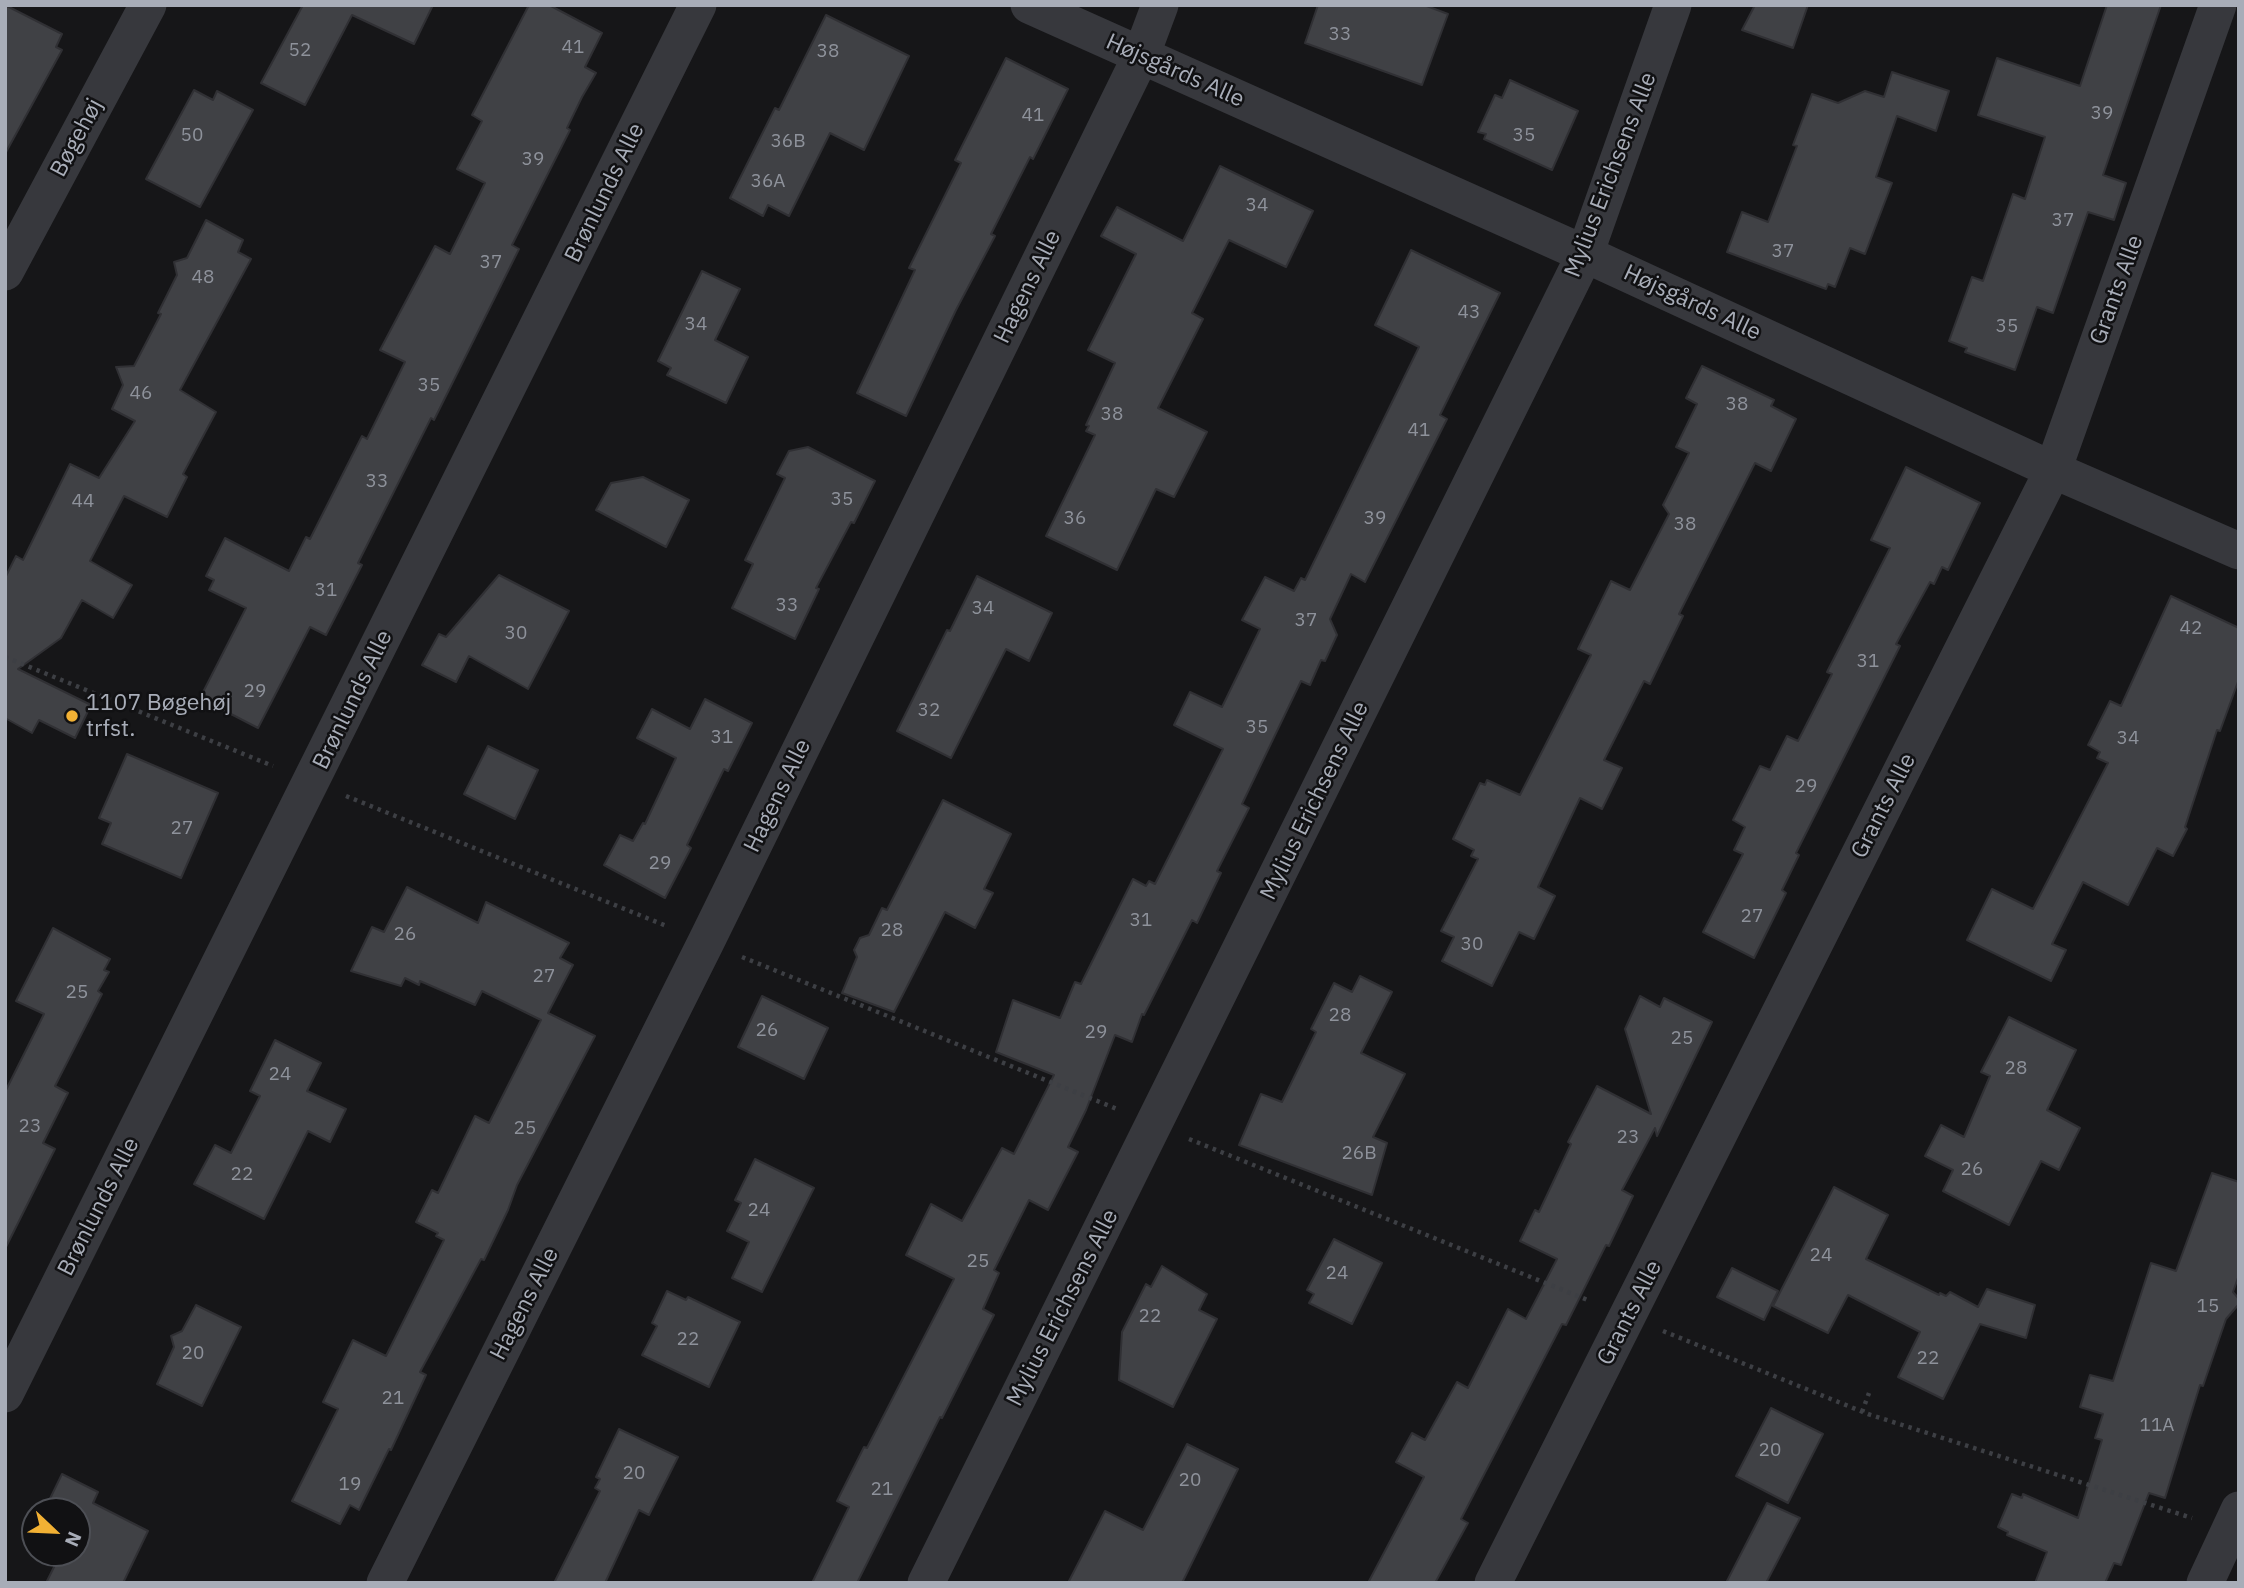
<!DOCTYPE html>
<html>
<head>
<meta charset="utf-8">
<style>
	body { margin:0 }
	#map { position:relative; width:2244px; height:1588px; overflow:hidden; background:#161618; font-family:"IBM Plex Sans",sans-serif }
	canvas { display:block }
	.frame { position:absolute; inset:0; border:7px solid #a8adb8; pointer-events:none }
	.north { position:absolute; left:21px; top:1497px; width:70px; height:70px; box-sizing:border-box; background:#111113; border:2px solid #4d4f55; border-radius:50%; rotate:113deg; font-size:19px; font-weight:700; line-height:28px; text-align:center; color:#a8adb8 }
	.north::after { content:''; display:block; margin:auto; width:24px; height:32px; background:#f2b134; clip-path:polygon(50% 0,100% 100%,50% 72%,0 100%) }
</style>
</head>
<body>
<div id="map">
<canvas width="2244" height="1588"></canvas>
<div class="frame"></div>
<div class="north">N</div>
</div>
<script>
const ctx = document.querySelector('canvas').getContext('2d');
ctx.lineJoin = 'round';
function paint(path, color) {
  ctx.fillStyle = color;
  ctx.fill(path, 'evenodd');
}
function trace(path, color, width, dash) {
  ctx.strokeStyle = color;
  ctx.lineWidth = width;
  ctx.lineCap = dash ? 'butt' : 'round';
  ctx.setLineDash(dash || []);
  ctx.stroke(path);
}
function label(font, color, halo, rows, align = 'center') {
  ctx.font = font + ' "IBM Plex Sans",sans-serif';
  ctx.lineWidth = 5;
  ctx.setLineDash([]);
  ctx.textBaseline = 'middle';
  ctx.strokeStyle = halo;
  ctx.fillStyle = color;
  for (const [text, x, y, turn = 0] of rows) {
    ctx.save();
    ctx.translate(x, y);
    ctx.rotate((+turn || 0) * Math.PI / 180);
    ctx.textAlign = isNaN(turn) ? turn : align;
    if (halo) ctx.strokeText(text, 0, 0);
    ctx.fillText(text, 0, 0);
    ctx.restore();
  }
}
const building = new Path2D(`
	M5 5 62 34 56 47 62 50 5 154Z
	M303 5H433L414 44 352 15 305 105 261 83Z
	M529 5H549L602 33 585 67 596 73 582 97 567 128 570 130 512 245 519 249 434 420 431 418 358 563 362 565 326 635 310 627 258 728 200 698 246 608 209 590 214 580 206 576 225 538 289 571 306 537 310 539 362 436 367 439 405 362 380 350 435 246 450 254 485 183 457 169 482 121 472 115Z
	M1318 5H1424L1448 14 1422 85 1305 43Z
	M1755 5H1808L1793 48 1742 30Z
	M2107 5H2161L2103 175 2126 183 2114 220 2088 212 2053 313 2037 307 2015 370 1965 352 1967 348 1949 341 1972 277 1983 281 2013 194 2025 199 2045 137 1978 115 1997 58 2080 86Z
	M826 15 909 56 864 150 830 133 789 216 768 205 763 216 730 198 775 108 779 110Z
	M1006 58 1068 89 1033 159 1030 157 991 234 995 236 956 310 906 416 857 393 915 270 909 268 961 163 955 160Z
	M1892 72 1949 91 1936 131 1897 116 1876 177 1892 183 1865 254 1850 248 1835 287 1828 284 1826 289 1727 252 1742 212 1768 222 1797 146 1793 145 1812 94 1838 103 1865 91 1884 97Z
	M1510 80 1578 111 1552 170 1484 139 1486 134 1478 132 1495 95 1502 98Z
	M194 90 213 100 217 91 253 110 200 207 146 179Z
	M1220 166 1313 211 1286 267 1229 240 1192 313 1203 319 1158 408 1207 432 1174 497 1156 489 1117 570 1046 536 1095 435 1086 431 1089 426 1086 425 1115 363 1088 350 1136 254 1101 236 1117 207 1183 241Z
	M206 220 243 240 238 252 251 259 180 390 216 412 183 474 187 477 167 517 124 496 90 561 132 585 113 618 82 600 61 638 18 669 91 705 75 738 39 720 32 733 5 718V578L16 556 23 560 70 464 99 478 135 421 112 409 123 385 116 367 134 366 161 314 158 313 177 275 174 262 187 258Z
	M1411 250 1500 293 1440 415 1447 419 1365 582 1351 574 1330 619 1337 635 1325 661 1321 660 1310 685 1301 681 1242 804 1249 808 1217 871 1221 873 1197 923 1192 920 1144 1015 1142 1014 1132 1042 1115 1035 1086 1110 1068 1147 1078 1152 1048 1210 1029 1200 994 1270 999 1273 983 1309 994 1315 942 1418 940 1417 857 1583H812L849 1507 837 1501 864 1447 867 1448 954 1279 906 1255 931 1204 962 1221 1002 1148 1014 1154 1054 1075 996 1052 1013 1000 1060 1018 1075 982 1081 984 1133 879 1146 886 1149 881 1155 884 1223 749 1174 725 1190 692 1222 707 1260 629 1242 620 1265 577 1294 591 1301 578 1305 580 1419 347 1375 325Z
	M702 271 740 289 715 340 748 357 726 403 667 375 671 368 658 361Z
	M1702 366 1774 400 1771 406 1796 419 1771 471 1755 463 1679 614 1683 616 1650 684 1644 681 1604 760 1622 768 1602 809 1580 798 1538 887 1555 896 1534 939 1519 932 1492 986 1442 961 1454 937 1441 931 1478 859 1471 856 1474 850 1453 839 1480 783 1485 785 1487 780 1520 795 1591 655 1578 649 1611 581 1630 590 1669 514 1663 505 1689 453 1676 447 1697 404 1686 398Z
	M808 447 875 481 854 523 851 522 816 588 819 589 795 639 732 608 753 564 745 560 785 478 777 474 789 451Z
	M1906 467 1980 503 1948 570 1942 567 1934 584 1930 582 1896 644 1900 646 1796 853 1799 855 1782 890 1786 893 1754 958 1703 932 1743 854 1734 850 1745 827 1733 820 1760 766 1770 770 1787 736 1798 741 1832 674 1827 672 1890 548 1871 540Z
	M643 477 689 500 666 547 596 510 611 483Z
	M499 575 569 611 528 689 469 656 456 682 422 665 439 634 446 637Z
	M977 576 1052 613 1029 661 1006 649 951 758 897 731 947 630 950 631Z
	M2171 596 2239 628V679L2220 731 2217 730 2185 827 2187 829 2173 856 2157 848 2128 905 2083 882 2052 944 2066 950 2051 981 1967 940 1992 889 2033 909 2108 763 2097 758 2100 752 2088 745 2110 701 2121 706Z
	M705 699 752 723 728 771 724 769 687 845 691 848 665 898 604 865 620 835 633 841 643 823 645 824 676 758 637 738 652 709 690 729Z
	M488 746 538 770 515 819 464 794Z
	M127 754 218 793 181 878 102 844 111 823 99 818Z
	M943 800 1011 834 984 889 993 893 975 928 945 912 894 1012 842 993 857 957 854 950 860 938 869 935 882 908 887 910Z
	M407 887 478 923 486 902 569 943 560 958 573 965 548 1013 595 1036 517 1185 508 1210 484 1260 481 1259 420 1372 426 1375 391 1450 389 1449 359 1510 350 1505 340 1524 292 1501 338 1409 323 1402 353 1340 386 1356 444 1240 436 1236 438 1233 416 1222 432 1190 438 1193 475 1116 489 1123 541 1020 482 991 475 1005 420 981 419 985 405 978 401 986 351 971 372 927 384 932Z
	M53 928 110 959 104 970 109 972 98 991 102 994 55 1086 68 1093 43 1143 55 1149 5 1249V1092L44 1014 16 1001Z
	M1360 976 1392 992 1361 1053 1405 1074 1373 1137 1387 1143 1372 1195 1239 1145 1261 1094 1282 1102 1316 1032 1311 1029 1334 983 1352 992Z
	M762 996 828 1028 804 1079 738 1047Z
	M1640 996 1660 1007 1664 998 1712 1022 1657 1136 1655 1128 1622 1190 1633 1196 1609 1246 1606 1245 1566 1325 1562 1324 1461 1519 1468 1523 1435 1583H1368L1424 1477 1396 1462 1412 1433 1425 1440 1457 1382 1468 1388 1508 1309 1526 1319 1557 1259 1520 1241 1535 1210 1539 1212 1571 1144 1568 1142 1597 1086 1651 1114 1625 1029Z
	M2009 1017 2076 1050 2047 1110 2080 1128 2059 1170 2041 1161 2009 1225 1943 1191 1953 1170 1925 1156 1941 1125 1964 1137 1990 1076 1981 1072Z
	M275 1040 321 1063 307 1091 346 1109 330 1142 308 1131 264 1219 194 1184 215 1145 231 1153 260 1096 250 1091Z
	M755 1159 814 1188 762 1292 732 1278 749 1242 727 1231 741 1203 735 1200Z
	M2212 1173 2239 1182V1275L2233 1292 2239 1299V1304L2226 1319 2203 1386 2200 1385 2165 1498 2149 1493 2121 1565 2114 1563 2105 1583H2035L2047 1552 2007 1535 2008 1532 1998 1527 2012 1494 2022 1498 2023 1494 2078 1518 2102 1440 2095 1438 2103 1414 2080 1407 2090 1375 2113 1381 2151 1263 2176 1271Z
	M1834 1187 1888 1215 1866 1259 1939 1295 1940 1293 1946 1296 1950 1292 1978 1307 1987 1289 2035 1305 2026 1338 1980 1324 1943 1399 1898 1377 1920 1332 1848 1295 1828 1333 1773 1306Z
	M1334 1239 1382 1263 1352 1324 1309 1303 1314 1294 1307 1290Z
	M1162 1266 1207 1294 1199 1310 1217 1319 1173 1407 1119 1380 1122 1332 1146 1284 1151 1287Z
	M1732 1268 1778 1291 1764 1320 1717 1297Z
	M667 1291 686 1300 688 1297 740 1322 709 1387 642 1355 657 1326 652 1323Z
	M196 1305 241 1327 202 1406 157 1384 174 1347 171 1336 182 1331Z
	M1771 1408 1823 1434 1788 1503 1736 1476Z
	M619 1429 678 1457 649 1515 639 1510 605 1583H554L600 1491 595 1488 600 1479 596 1477Z
	M1187 1444 1238 1469 1182 1583H1068L1105 1511 1143 1530Z
	M62 1474 98 1492 93 1503 148 1531 123 1583H46L61 1553H77V1511H44Z
	M1767 1503 1800 1518 1766 1583H1726Z`);
const path = new Path2D(`
	M5 657 273 766
	M346 796 669 927
	M742 957 1117 1109
	M1189 1139 1590 1301
	M1663 1331 1868 1414 2192 1518
	M1862 1412 1869 1393`);
const street = new Path2D(`
	M1029 5 1585 254 2053 470 2239 551
	M5 272 148 5
	M5 1394 698 5
	M385 1583 706 942 1141 56 1160 5
	M926 1583 1585 254 1673 5
	M1493 1583 2053 470 2218 5
	M2205 1583 2239 1510`);
const markers = [
	[72,716,7,"#f2b134"]
];
const numberNames = [
	["33",1340,35],
	["41",573,48],
	["52",300,51],
	["38",828,52],
	["39",2102,114],
	["41",1033,116],
	["50",192,136],
	["35",1524,136],
	["36B",788,142],
	["39",533,160],
	["36A",768,182],
	["34",1257,206],
	["37",2063,221],
	["37",1783,252],
	["37",491,263],
	["48",203,278],
	["43",1469,313],
	["34",696,325],
	["35",2007,327],
	["35",429,386],
	["46",141,394],
	["38",1737,405],
	["38",1112,415],
	["41",1419,431],
	["33",377,482],
	["35",842,500],
	["44",83,502],
	["36",1075,519],
	["39",1375,519],
	["38",1685,525],
	["31",326,591],
	["33",787,606],
	["34",983,609],
	["37",1306,621],
	["42",2191,629],
	["30",516,634],
	["31",1868,662],
	["29",255,692],
	["32",929,711],
	["35",1257,728],
	["31",722,738],
	["34",2128,739],
	["29",1806,787],
	["27",182,829],
	["29",660,864],
	["27",1752,917],
	["31",1141,921],
	["28",892,931],
	["26",405,935],
	["30",1472,945],
	["27",544,977],
	["25",77,993],
	["28",1340,1016],
	["26",767,1031],
	["29",1096,1033],
	["25",1682,1039],
	["28",2016,1069],
	["24",280,1075],
	["23",30,1127],
	["25",525,1129],
	["23",1628,1138],
	["26B",1359,1154],
	["26",1972,1170],
	["22",242,1175],
	["24",759,1211],
	["24",1821,1256],
	["25",978,1262],
	["24",1337,1274],
	["15",2208,1307],
	["22",1150,1317],
	["22",688,1340],
	["20",193,1354],
	["22",1928,1359],
	["21",393,1399],
	["11A",2157,1426],
	["20",1770,1451],
	["20",634,1474],
	["20",1190,1481],
	["19",350,1485],
	["21",882,1490]
];
const streetNames = [
	["Højsgårds Alle",1175,71,24],
	["Bøgehøj",77,138,-62],
	["Mylius Erichsens Alle",1611,175,-69],
	["Brønlunds Alle",605,193,-64],
	["Hagens Alle",1028,287,-64],
	["Grants Alle",2117,290,-70],
	["Højsgårds Alle",1692,303,25],
	["Brønlunds Alle",353,700,-64],
	["Hagens Alle",778,796,-64],
	["Mylius Erichsens Alle",1315,801,-64],
	["Grants Alle",1884,806,-63],
	["Brønlunds Alle",99,1207,-63],
	["Hagens Alle",525,1304,-63],
	["Mylius Erichsens Alle",1063,1308,-63],
	["Grants Alle",1630,1313,-63]
];
const poiNames = [
	["1107 Bøgehøj",86,703],
	["trfst.",86,729]
];
paint(building, '#404145');
trace(building, '#303034', 2);
trace(path, '#3d3f44', 4.5, [3.5, 5]);
trace(street, '#37383d', 37);
for (const [x, y, r, color] of markers) {
  const dot = new Path2D();
  dot.arc(x, y, r, 0, 2 * Math.PI);
  ctx.fillStyle = color;
  ctx.fill(dot);
  trace(dot, '#111113', 2.5);
}
label('19px', '#8e929b', null, numberNames);
label('23px', '#a8adb8', '#111113', streetNames);
label('23px', '#a8adb8', '#111113', poiNames, 'left');
</script>
</body>
</html>
